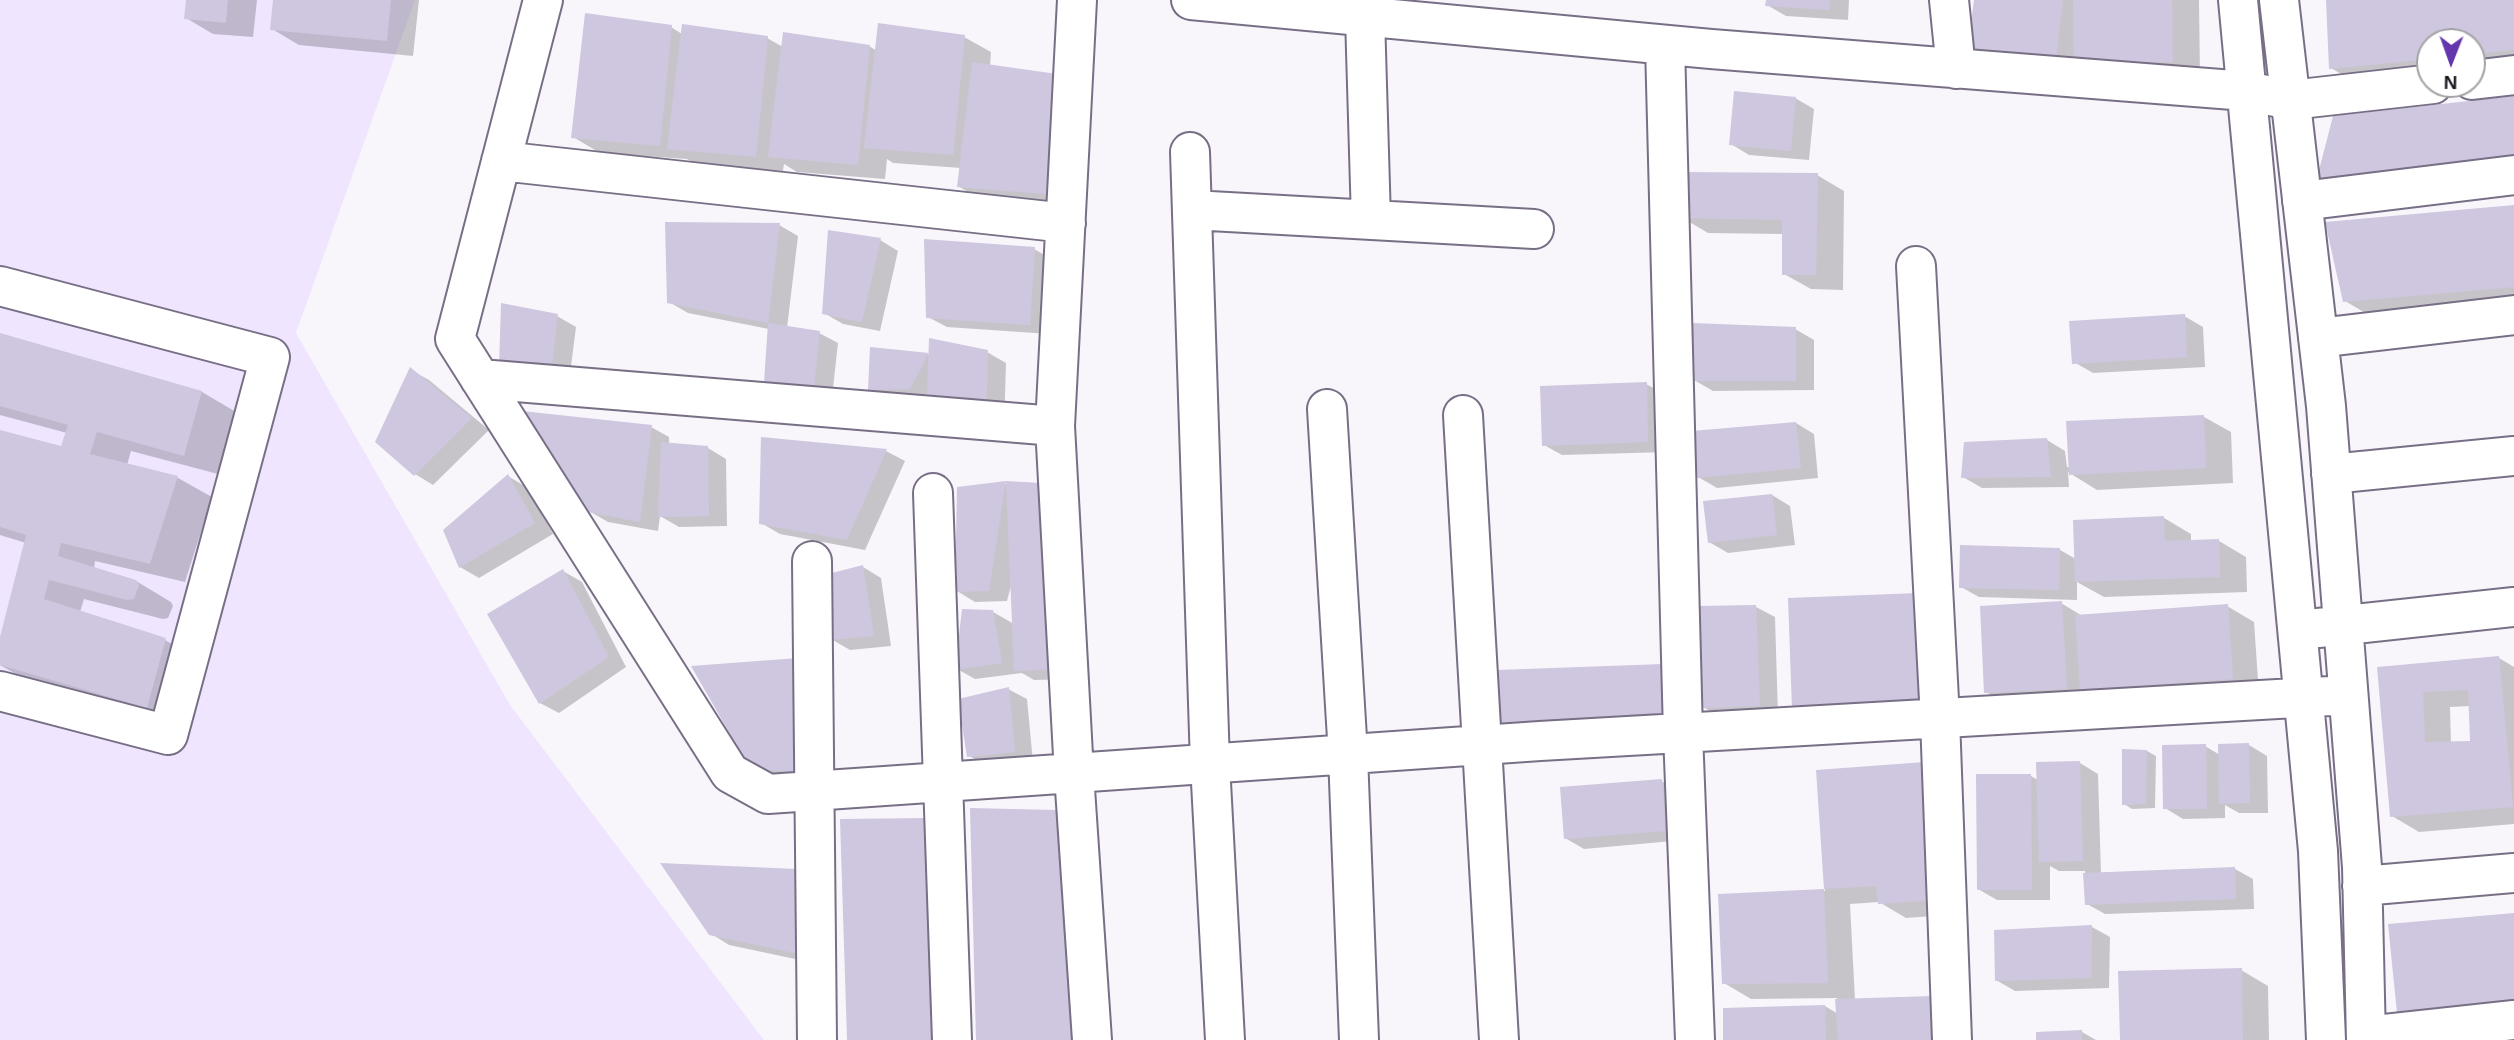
<!DOCTYPE html>
<html>
<head>
<meta charset="utf-8">
<style>
	body { margin:0 }
	#map { position:relative; width:2514px; height:1040px; overflow:hidden; background:#f8f6fb; font-family:Helvetica,sans-serif }
	canvas { display:block }
	.north { position:absolute; left:2416px; top:28px; width:70px; height:70px; box-sizing:border-box; background:#fff; border:2px solid #a3a2a5; border-radius:50%; rotate:181deg; font-size:19px; font-weight:700; line-height:28px; text-align:center; color:#1a161f }
	.north::after { content:''; display:block; margin:auto; width:24px; height:32px; background:#6436ae; clip-path:polygon(50% 0,100% 100%,50% 72%,0 100%) }
</style>
</head>
<body>
<div id="map">
<canvas width="2514" height="1040"></canvas>
<div class="north">N</div>
</div>
<script>
const ctx = document.querySelector('canvas').getContext('2d');
ctx.lineJoin = 'round';
function paint(path, color) {
  ctx.fillStyle = color;
  ctx.fill(path, 'evenodd');
}
function trace(path, color, width, dash) {
  ctx.strokeStyle = color;
  ctx.lineWidth = width;
  ctx.lineCap = dash ? 'butt' : 'round';
  ctx.setLineDash(dash || []);
  ctx.stroke(path);
}
const built = new Path2D(`
	M0 0H415L296 333 510 705 764 1040H0Z`);
const shadow = new Path2D(`
	M188 0H257L253 37 213 34 186 18Z
	M275 0H419L413 56 299 45 272 29Z
	M1767 0H1849L1848 20 1786 16 1767 5Z
	M1976 0H2199L2200 77 1989 57 1970 47Z
	M2328 0H2514V73L2472 77V42H2430V81L2365 88 2331 68Z
	M671 27 682 34 767 38 783 47 869 46 877 51 964 37 991 52 990 66 1057 75 1073 209 985 202 958 186 961 168 893 163 887 159 885 179 797 172 784 164 783 171 696 164 687 159 600 153 573 137Z
	M1795 98 1814 109 1809 160 1749 155 1731 144Z
	M2514 98V178L2353 196 2319 177Z
	M1817 175 1844 191 1843 290 1811 289 1784 274V234L1708 233 1681 217Z
	M2514 207V309L2379 321 2345 301Z
	M779 225 798 236 787 328 819 333 838 343 832 397 784 393 769 329 688 313 669 302Z
	M880 240 898 251 880 331 843 324 824 313Z
	M1034 249 1053 260 1049 334 947 327 928 317Z
	M557 316 576 327 570 374 520 377Z
	M2184 316 2203 327 2205 367 2093 373 2074 362Z
	M1795 329 1814 340V390L1713 391 1694 380Z
	M0 335 202 392 236 412 218 474 131 451 127 465 178 478 212 497 185 582 95 561 94 569 136 581 171 602 173 606 168 618 163 619 84 599 80 612 165 640 199 660 182 727 30 682 0 665V644L26 543 0 535V431L63 448 67 433 0 415Z
	M871 349 930 355 987 352 1006 363 1004 429 888 399 870 389Z
	M411 370 429 380 489 430 433 485 415 474Z
	M1646 384 1665 394 1667 452 1562 455 1544 445Z
	M2204 417 2231 432 2233 483 2097 490 2068 472 2069 487 1982 488 1963 477 2047 440 2065 451 2067 467H2070Z
	M1796 423 1814 434 1818 478 1717 488 1698 477Z
	M651 427 669 437V444L708 448 726 459 727 526 679 527 660 516 658 531 608 522 589 511Z
	M763 439 886 451 905 461 865 550 780 534 761 523Z
	M508 476 526 487 553 534 479 578 460 567Z
	M1006 483 1058 486 1073 679 1034 680 1022 673 975 679 957 669 993 612 1014 624 1012 582 1007 601 975 602 957 591Z
	M1772 495 1790 506 1795 545 1728 553 1709 542Z
	M2164 518 2191 534V542L2219 541 2246 557 2247 592 2104 597 2077 582V600L1979 597 1961 587 2060 550 2076 559Z
	M863 567 881 578 891 646 850 650 831 639Z
	M563 571 582 582 626 667 559 713 540 703Z
	M2061 603 2084 617 2227 606 2254 622 2259 694 2013 708 1986 692Z
	M1756 607 1775 617 1778 716 1721 717 1703 707Z
	M2499 658 2514 667V824L2419 832 2392 816 2379 669ZM2470 706 2472 742 2451 743 2450 707Z
	M797 660 818 782 770 779 751 768Z
	M1008 689 1027 699 1033 762 988 766 969 756Z
	M2249 745 2267 756 2268 813H2239L2225 805V818L2183 819 2165 808 2205 746 2220 755Z
	M2147 751 2156 756 2155 808 2132 809 2124 804Z
	M2080 763 2098 774 2101 874 2235 869 2253 879 2254 909 2105 914 2087 904 2085 871H2059L2050 866V900H1997L1978 889 2031 776 2038 780Z
	M1818 771 1961 914 1906 918 1879 902 1850 904 1855 1000 1955 1040H1725L1825 1006 1838 1014 1837 998 1751 999 1724 983 1720 896 1825 891Z
	M1661 781 1680 791 1684 840 1584 849 1565 838Z
	M796 871 814 963 729 945 710 933Z
	M2092 927 2110 937 2109 988 2015 991 1996 980Z
	M2241 970 2268 986 2269 1040H2122Z
	M2082 1032 2096 1040H2038Z`);
const building = new Path2D(`
	M186 0H228L226 23 184 19Z
	M273 0H391L387 41 270 30Z
	M1766 0H1830L1829 10 1765 6Z
	M1974 0H2063L2056 58 1968 47Z
	M2073 0H2172L2173 62 2074 64Z
	M2326 0H2514V50L2472 54V42H2430V59L2329 69Z
	M585 13 672 25 660 146 571 138Z
	M878 23 965 35 953 155 864 148Z
	M682 24 768 36 756 157 667 149Z
	M783 32 870 45 858 165 768 157Z
	M972 62 1057 74 1046 194 957 187Z
	M1734 91 1796 97 1791 151 1729 145Z
	M2514 96V155L2317 178 2333 116Z
	M1680 172 1818 173 1816 275H1782V220L1679 218Z
	M2514 205V287L2343 302 2325 222Z
	M665 222 780 223 768 323 667 303Z
	M828 230 881 238 862 322 822 314Z
	M924 239 1035 247 1030 325 926 318Z
	M501 303 558 314 552 365 499 367Z
	M2185 314 2187 357 2072 364 2069 321Z
	M768 323 820 331 814 388 764 383Z
	M1692 323 1796 327V381H1692Z
	M0 333 202 391 184 456 97 432 90 454 178 476 150 564 61 543 58 556 136 580 139 585 134 599 127 600 49 580 44 599 166 638 147 708 0 665V637L26 535 0 527V430L61 446 68 425 0 406Z
	M929 338 988 350 986 420 927 398Z
	M870 347 929 353 910 389 868 390Z
	M410 367 472 418 414 476 375 442Z
	M1647 382 1648 442 1542 446 1540 386Z
	M522 411 652 425 640 522 588 512Z
	M2204 415 2206 468 2069 475 2066 421Z
	M1796 422 1801 468 1697 478 1692 431Z
	M761 437 887 449 847 540 759 524Z
	M2047 438 2051 477 1961 478 1964 442Z
	M661 442 708 446 709 516 658 517Z
	M508 474 535 523 459 568 443 530Z
	M1006 481 989 591 955 592 957 487Z
	M1006 481 1059 484 1055 669 1014 671Z
	M1772 494 1777 535 1708 543 1703 501Z
	M2164 516 2165 541 2219 539 2220 577 2075 582 2073 520Z
	M1960 545 2060 548 2059 590 1959 588Z
	M863 565 874 636 829 640 828 574Z
	M563 569 609 657 539 704 487 614Z
	M1919 593 1924 703 1792 709 1788 598Z
	M2062 601 2067 689 1984 693 1980 606Z
	M2228 604 2233 679 2080 690 2075 615Z
	M1756 605 1760 706 1701 708 1698 606Z
	M962 609 993 610 1002 663 955 670Z
	M2499 656 2513 807 2390 817 2377 667ZM2468 690 2470 741 2425 742 2423 692Z
	M798 658 800 772 750 769 691 666Z
	M1663 664 1664 727 1499 731 1497 670Z
	M1009 687 1015 752 967 757 958 699Z
	M2249 743 2250 803 2219 804 2218 744Z
	M2206 744 2207 809H2163L2162 745Z
	M2122 749 2147 750 2146 804 2122 805Z
	M2080 761 2083 861 2039 862 2036 762Z
	M1925 762 1935 900 1878 904 1876 886 1824 889 1816 770Z
	M1976 774H2031L2032 890H1977Z
	M1662 779 1666 831 1564 839 1560 787Z
	M970 808 1057 810 1075 1040H976Z
	M926 818 933 1040H847L840 819Z
	M660 863 797 869 795 953 709 935Z
	M2235 867 2236 899 2085 905 2083 873Z
	M1824 889 1828 983 1722 984 1718 894Z
	M2514 913V1002L2397 1013 2388 924Z
	M2092 925 2091 978 1995 981 1994 930Z
	M2242 968 2243 1040H2120L2118 971Z
	M1934 996 1938 1040H1838L1835 999Z
	M1825 1005 1826 1040H1723V1008Z
	M2082 1030V1040H2036V1032Z`);
const minor = new Path2D(`
	M543 0 455 339 730 773 768 794 1540 741 2348 695
	M1077 0 1055 426 1074 774 1092 1040
	M1191 0 1711 49 2246 91 2291 100 2433 84
	M1367 0 1365 17 1371 220
	M1949 0 1956 69
	M2238 0 2318 851 2326 1040
	M2279 0 2326 406 2362 867 2366 1040
	M1665 45 1683 733 1695 1040
	M2472 80 2514 75
	M1190 152 1210 764 1225 1040
	M501 161 1066 223
	M2302 201 2514 175
	M1192 210 1534 229
	M1916 266 1940 719 1952 1040
	M0 286 270 357 168 735 0 691
	M2318 338 2514 315
	M480 379 1055 426
	M1327 409 1348 755 1359 1040
	M1463 415 1499 1040
	M2331 474 2514 456
	M933 493 952 1040
	M812 561 817 1040
	M2318 628 2514 607
	M2362 886 2514 873
	M2366 1036 2514 1020`);
paint(built, '#efe5ff');
paint(shadow, '#0003');
paint(building, '#cfc6df');
trace(minor, '#786f86', 42);
trace(minor, '#fff', 38);
</script>
</body>
</html>
